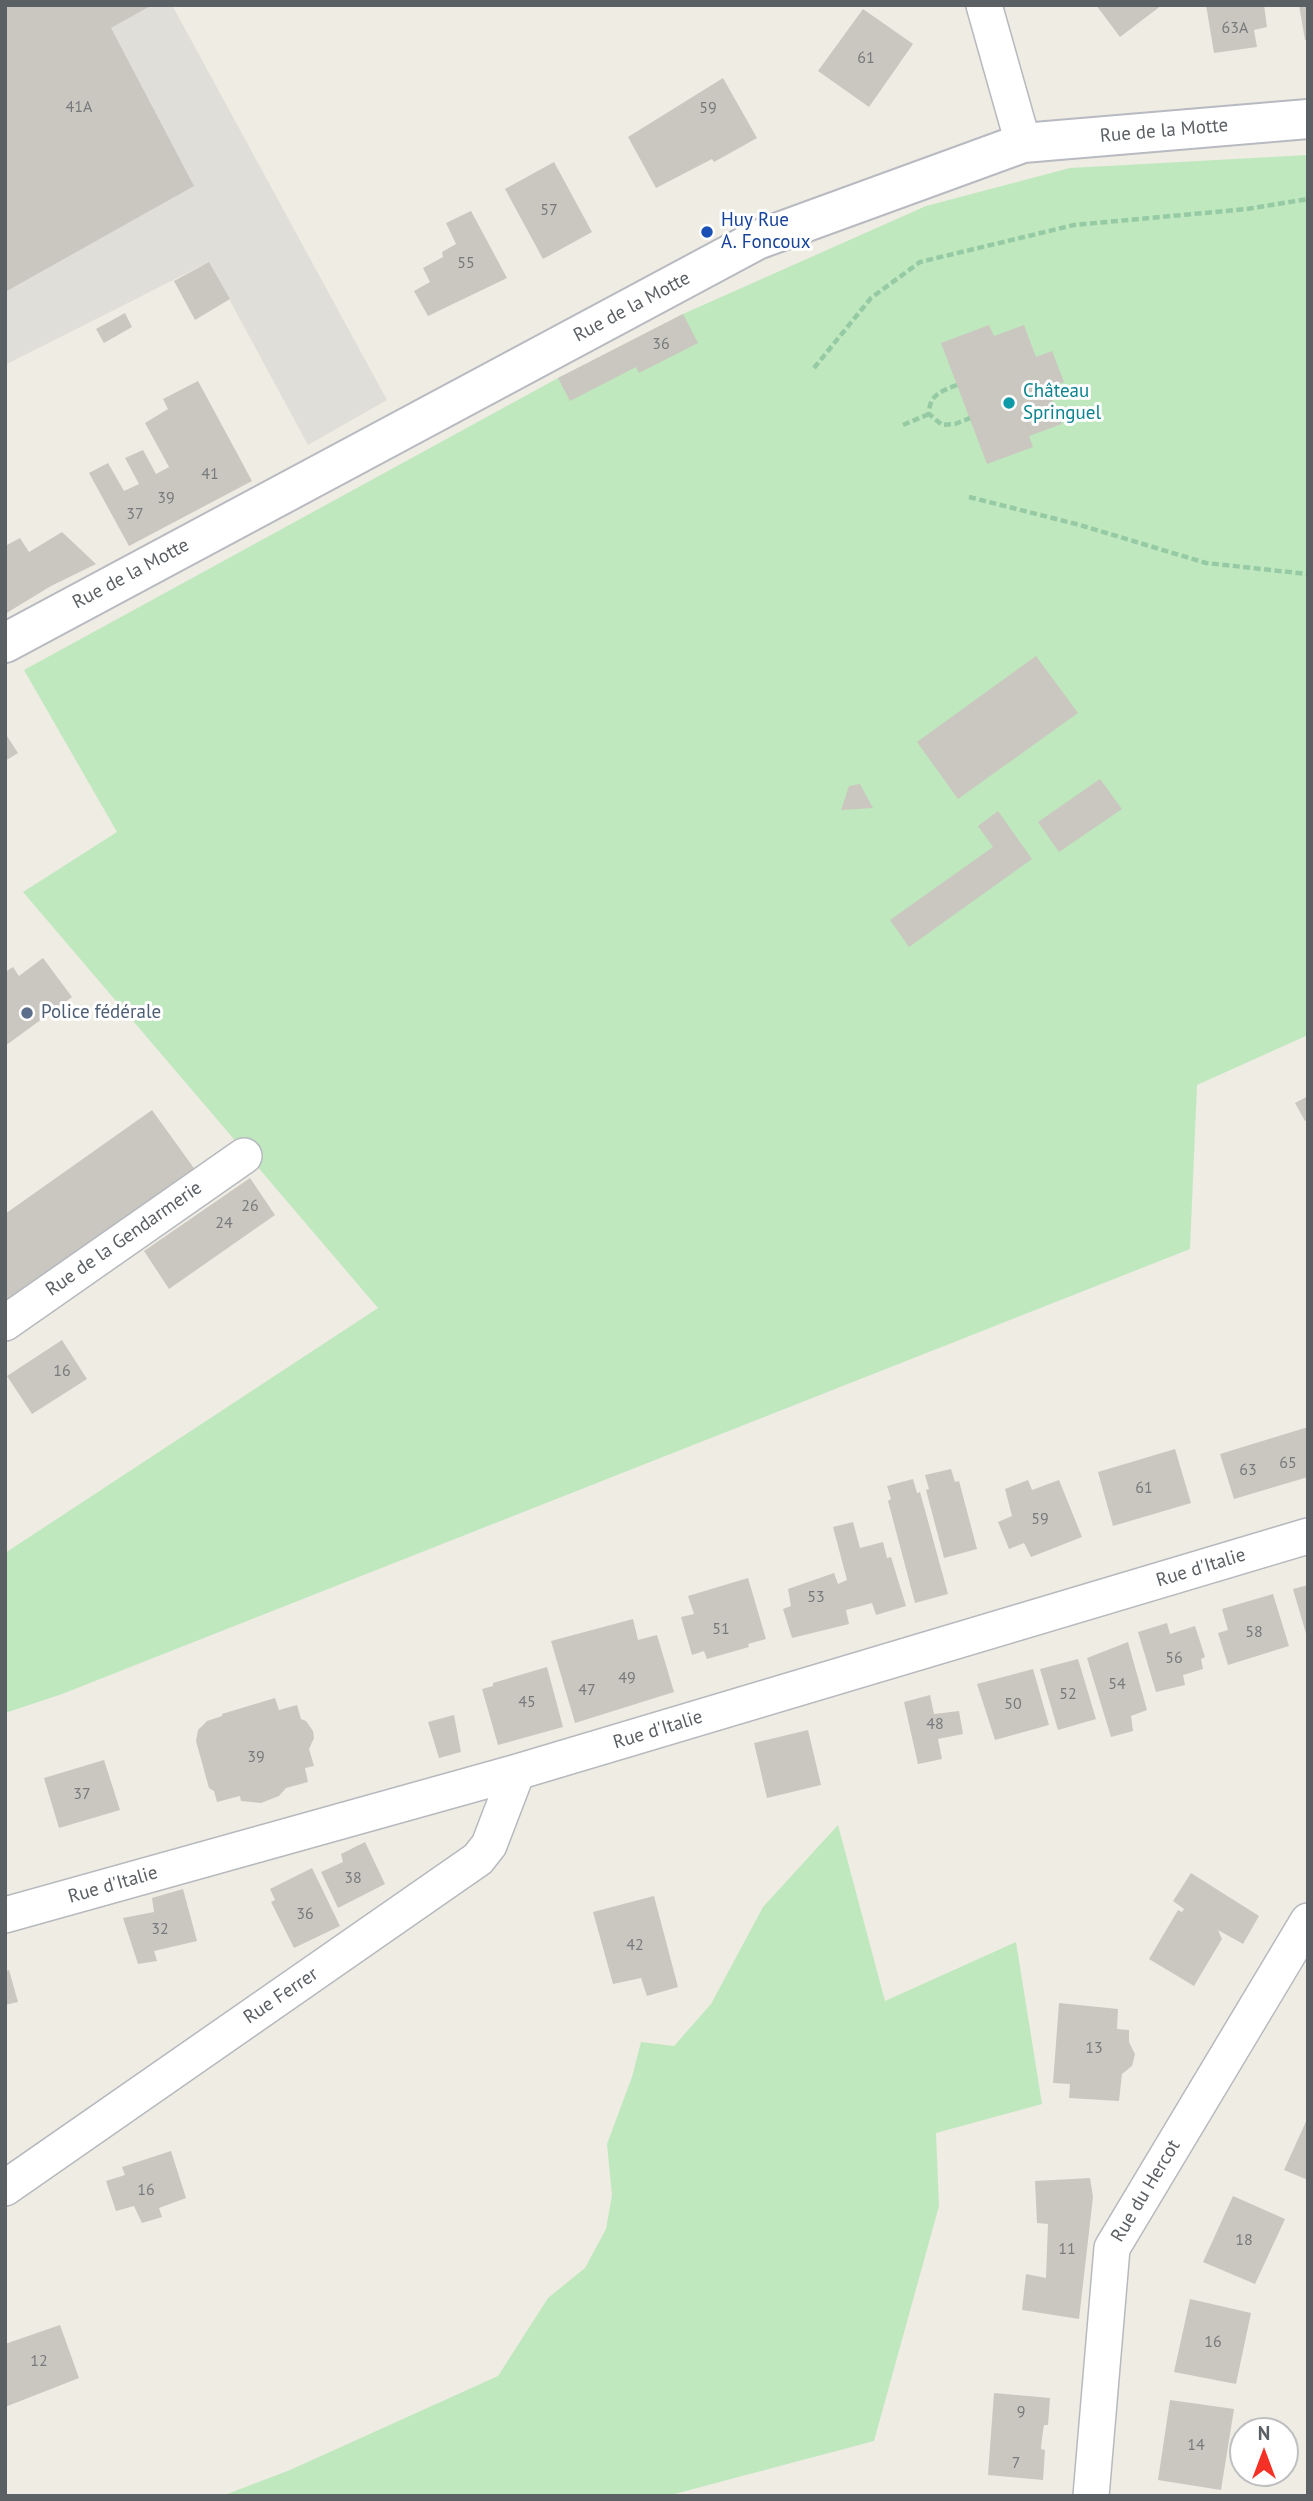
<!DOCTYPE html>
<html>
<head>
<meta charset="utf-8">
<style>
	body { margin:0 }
	#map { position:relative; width:1313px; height:2501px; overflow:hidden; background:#efece3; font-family:"PT Sans",sans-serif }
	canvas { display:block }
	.frame { position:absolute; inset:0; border:7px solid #5b6065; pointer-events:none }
	.north { position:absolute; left:1229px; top:2417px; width:70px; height:70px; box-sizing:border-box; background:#fff; border:2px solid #bdbfc1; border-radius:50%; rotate:0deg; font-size:19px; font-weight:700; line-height:28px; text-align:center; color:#5b6065 }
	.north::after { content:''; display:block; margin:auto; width:24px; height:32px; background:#f43124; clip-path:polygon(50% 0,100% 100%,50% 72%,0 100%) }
</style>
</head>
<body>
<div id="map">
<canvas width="1313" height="2501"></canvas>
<div class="frame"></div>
<div class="north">N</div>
</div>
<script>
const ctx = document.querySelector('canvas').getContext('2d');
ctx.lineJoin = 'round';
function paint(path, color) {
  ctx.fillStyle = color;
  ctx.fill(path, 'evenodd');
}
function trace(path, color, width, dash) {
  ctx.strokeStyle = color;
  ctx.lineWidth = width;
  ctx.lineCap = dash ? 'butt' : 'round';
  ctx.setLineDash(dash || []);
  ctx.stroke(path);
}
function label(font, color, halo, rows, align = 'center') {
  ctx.font = font + ' "PT Sans",sans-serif';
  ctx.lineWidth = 6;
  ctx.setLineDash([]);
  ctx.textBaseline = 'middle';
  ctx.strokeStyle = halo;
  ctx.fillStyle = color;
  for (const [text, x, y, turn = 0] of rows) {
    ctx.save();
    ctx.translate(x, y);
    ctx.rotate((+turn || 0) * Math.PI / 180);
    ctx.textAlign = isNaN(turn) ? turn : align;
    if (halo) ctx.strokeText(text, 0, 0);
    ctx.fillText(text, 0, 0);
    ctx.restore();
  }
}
const industrial = new Path2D(`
	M5 5H172L387 400 308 445 209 262 5 365Z`);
const green = new Path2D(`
	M1308 155V1035L1197 1085 1190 1249 62 1694 5 1713V1553L378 1308 23 892 117 832 24 670 558 378 683 314 926 206 1070 168Z
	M838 1825 885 2001 1016 1942 1042 2104 936 2133 939 2206 874 2441 667 2496H222L290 2470 498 2376 548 2298 585 2268 606 2229 612 2195 607 2144 632 2077 641 2042 674 2046 711 2004 763 1907Z`);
const building = new Path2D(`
	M5 5H152L111 28 194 186 5 292Z
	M1096 5H1162L1120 37Z
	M1206 5H1264L1267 27 1254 30 1257 47 1214 53Z
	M1299 5H1308V40H1305Z
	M863 9 913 44 869 107 818 71Z
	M723 78 757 138 714 162 712 159 656 188 628 137Z
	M554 162 592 232 543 259 505 189Z
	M471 211 507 278 428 316 414 291 430 282 423 268 443 257 442 252 456 244 446 223Z
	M209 262 230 299 195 320 174 281Z
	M125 313 132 327 104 343 96 329Z
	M683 314 698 343 639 373 636 367 570 401 558 378Z
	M989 325 994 336 1024 325 1036 357 1052 351 1064 382 1048 388 1062 424 1029 436 1033 447 987 464 941 343Z
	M198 381 252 481 129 546 89 473 108 463 124 491 139 484 125 458 143 450 156 474 169 467 145 423 168 409 163 399Z
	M62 532 96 564 51 586 5 614V546L20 538 29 552Z
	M1036 656 1078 713 958 799 917 742Z
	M5 733 18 753 5 761Z
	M1100 779 1122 809 1059 852 1038 822Z
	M860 784 873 808 841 810 849 786Z
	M998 811 1032 859 909 947 890 920 993 847 978 826Z
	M43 958 72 997 5 1046V972L13 967 19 976Z
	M1308 1096V1119L1305 1121 1295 1103Z
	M152 1110 196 1171 5 1306V1214Z
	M250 1178 275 1215 169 1289 144 1251Z
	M62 1340 87 1379 32 1414 7 1376Z
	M1308 1427V1477L1234 1499 1220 1454Z
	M1175 1449 1191 1503 1113 1526 1098 1472Z
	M951 1469 955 1482 959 1481 977 1549 944 1558 926 1490 929 1489 925 1475Z
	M913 1479 917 1493 920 1492 948 1594 915 1603 888 1501 891 1499 887 1486Z
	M1028 1480 1032 1490 1059 1480 1082 1537 1031 1557 1024 1543 1009 1549 998 1522 1012 1516 1005 1489Z
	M853 1522 860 1548 883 1542 887 1558 891 1557 906 1606 876 1615 872 1603 846 1610 849 1624 792 1638 783 1609 791 1606 788 1589 834 1573 838 1584 847 1580 833 1527Z
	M748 1578 766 1639 748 1644 749 1647 707 1659 704 1651 692 1655 681 1617 694 1614 688 1596Z
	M1308 1585V1637H1307L1293 1589Z
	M1273 1594 1289 1646 1228 1665 1218 1633 1228 1630 1222 1609Z
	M633 1619 638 1640 657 1635 674 1692 575 1723 551 1641Z
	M1167 1623 1170 1634 1195 1626 1205 1657 1201 1659 1203 1669 1183 1675 1185 1685 1156 1692 1138 1632Z
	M1128 1642 1147 1710 1131 1716 1133 1731 1111 1737 1087 1658Z
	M1078 1659 1096 1719 1058 1730 1040 1669Z
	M547 1667 563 1727 498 1745 482 1689 493 1686V1683Z
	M1033 1669 1049 1725 995 1740 977 1684Z
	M930 1695 934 1714 959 1711 963 1734 938 1739 942 1759 918 1764 904 1702Z
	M275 1698 279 1710 297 1705 301 1719 306 1721 313 1731 314 1738 309 1749 314 1766 305 1768 308 1782 286 1788 279 1796 261 1803 241 1801 240 1796 217 1802 214 1791 209 1788 196 1741 198 1730 207 1721 222 1716V1714Z
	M454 1715 461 1752 439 1758 428 1722Z
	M808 1730 821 1785 767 1798 754 1743Z
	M104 1760 120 1810 59 1828 44 1778Z
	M365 1842 385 1884 338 1908 321 1872 343 1862 341 1854Z
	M312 1868 340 1926 294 1948 271 1902 275 1900 270 1889Z
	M1191 1873 1259 1916 1243 1944 1218 1930 1222 1939 1194 1986 1149 1959 1178 1910 1182 1912 1184 1909 1173 1901Z
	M183 1889 197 1941 154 1951 157 1961 138 1964 123 1918 154 1912 152 1898Z
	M654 1896 678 1987 647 1996 641 1978 613 1984 593 1912Z
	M9 1970 18 2002 5 2005V1971Z
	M1059 2003 1118 2009 1117 2029 1129 2030V2042L1135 2054 1132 2066 1122 2074 1119 2101 1069 2098 1070 2084 1053 2083Z
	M1308 2117V2180L1284 2170Z
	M171 2151 186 2198 159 2208 162 2217 142 2223 134 2206 116 2211 106 2181 125 2175 122 2167Z
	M1090 2178 1093 2197 1079 2319 1022 2310 1026 2274 1046 2278 1048 2224 1037 2223 1035 2181Z
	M1233 2196 1285 2219 1255 2284 1203 2262Z
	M1190 2299 1251 2313 1236 2384 1174 2372Z
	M60 2325 79 2378 5 2407V2344Z
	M994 2393 1050 2398 1048 2425H1044L1042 2438 1041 2449 1045 2450 1043 2480 988 2475Z
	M1170 2400 1234 2409 1221 2490 1158 2480Z`);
const path = new Path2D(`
	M814 368 871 298 920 262 1074 225 1247 209 1308 199
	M957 385C941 391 929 395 929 414L942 425 955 424 970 418
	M903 425 929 414
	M969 497 1080 525 1206 563 1308 574`);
const street = new Path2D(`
	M984 5 1023 143
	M5 1323 244 1156
	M5 1915 517 1772 1308 1536
	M5 2188C162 2077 321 1970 478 1859L489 1845 517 1772
	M1091 2496 1112 2248 1308 1921`);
const secondary = new Path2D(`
	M5 643 757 240 1023 143 1308 119`);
const markers = [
	[707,232,7,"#1a4fb4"],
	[1009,403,7,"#0f9aa8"],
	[27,1013,7,"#5c6f8a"]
];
const numberNames = [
	["63A",1235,28],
	["61",866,58],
	["41A",79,107],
	["59",708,108],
	["57",549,210],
	["55",466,263],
	["36",661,344],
	["41",210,474],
	["39",166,498],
	["37",135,514],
	["26",250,1206],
	["24",224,1223],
	["16",62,1371],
	["65",1288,1463],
	["63",1248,1470],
	["61",1144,1488],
	["59",1040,1519],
	["53",816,1597],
	["51",721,1629],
	["58",1254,1632],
	["56",1174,1658],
	["49",627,1678],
	["54",1117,1684],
	["47",587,1690],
	["52",1068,1694],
	["45",527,1702],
	["50",1013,1704],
	["48",935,1724],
	["39",256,1757],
	["37",82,1794],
	["38",353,1878],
	["36",305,1914],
	["32",160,1929],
	["42",635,1945],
	["13",1094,2048],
	["16",146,2190],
	["18",1244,2240],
	["11",1067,2249],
	["16",1213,2342],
	["12",39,2361],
	["9",1021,2412],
	["14",1196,2445],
	["7",1016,2463]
];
const streetNames = [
	["Rue de la Motte",1164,131,-5],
	["Rue de la Motte",632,307,-28],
	["Rue de la Motte",131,574,-28],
	["Rue de la Gendarmerie",124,1239,-35],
	["Rue d'Italie",1201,1568,-17],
	["Rue d'Italie",658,1730,-17],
	["Rue d'Italie",113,1885,-16],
	["Rue Ferrer",281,1996,-34],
	["Rue du Hercot",1146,2191,-59]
];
const transitNames = [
	["Huy Rue",721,221],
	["A. Foncoux",721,243]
];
const cultureNames = [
	["Château",1023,392],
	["Springuel",1023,414]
];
const serviceNames = [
	["Police fédérale",41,1013]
];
paint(industrial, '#dfded8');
paint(green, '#bfe8be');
paint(building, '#cac7c0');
trace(street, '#b6b9be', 38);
trace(secondary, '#b7bac0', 42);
trace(path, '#96caa4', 4.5, [7, 3.5]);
trace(street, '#fff', 35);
trace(secondary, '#fff', 38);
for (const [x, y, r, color] of markers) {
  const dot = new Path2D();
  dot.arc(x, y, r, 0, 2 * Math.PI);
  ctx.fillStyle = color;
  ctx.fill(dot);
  trace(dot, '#fff', 2.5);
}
label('16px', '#777a7c', null, numberNames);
label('19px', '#5b6065', '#fff', streetNames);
label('19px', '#164399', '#fff', transitNames, 'left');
label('19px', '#0d838f', '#fff', cultureNames, 'left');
label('19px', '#4e5e75', '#fff', serviceNames, 'left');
</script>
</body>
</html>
